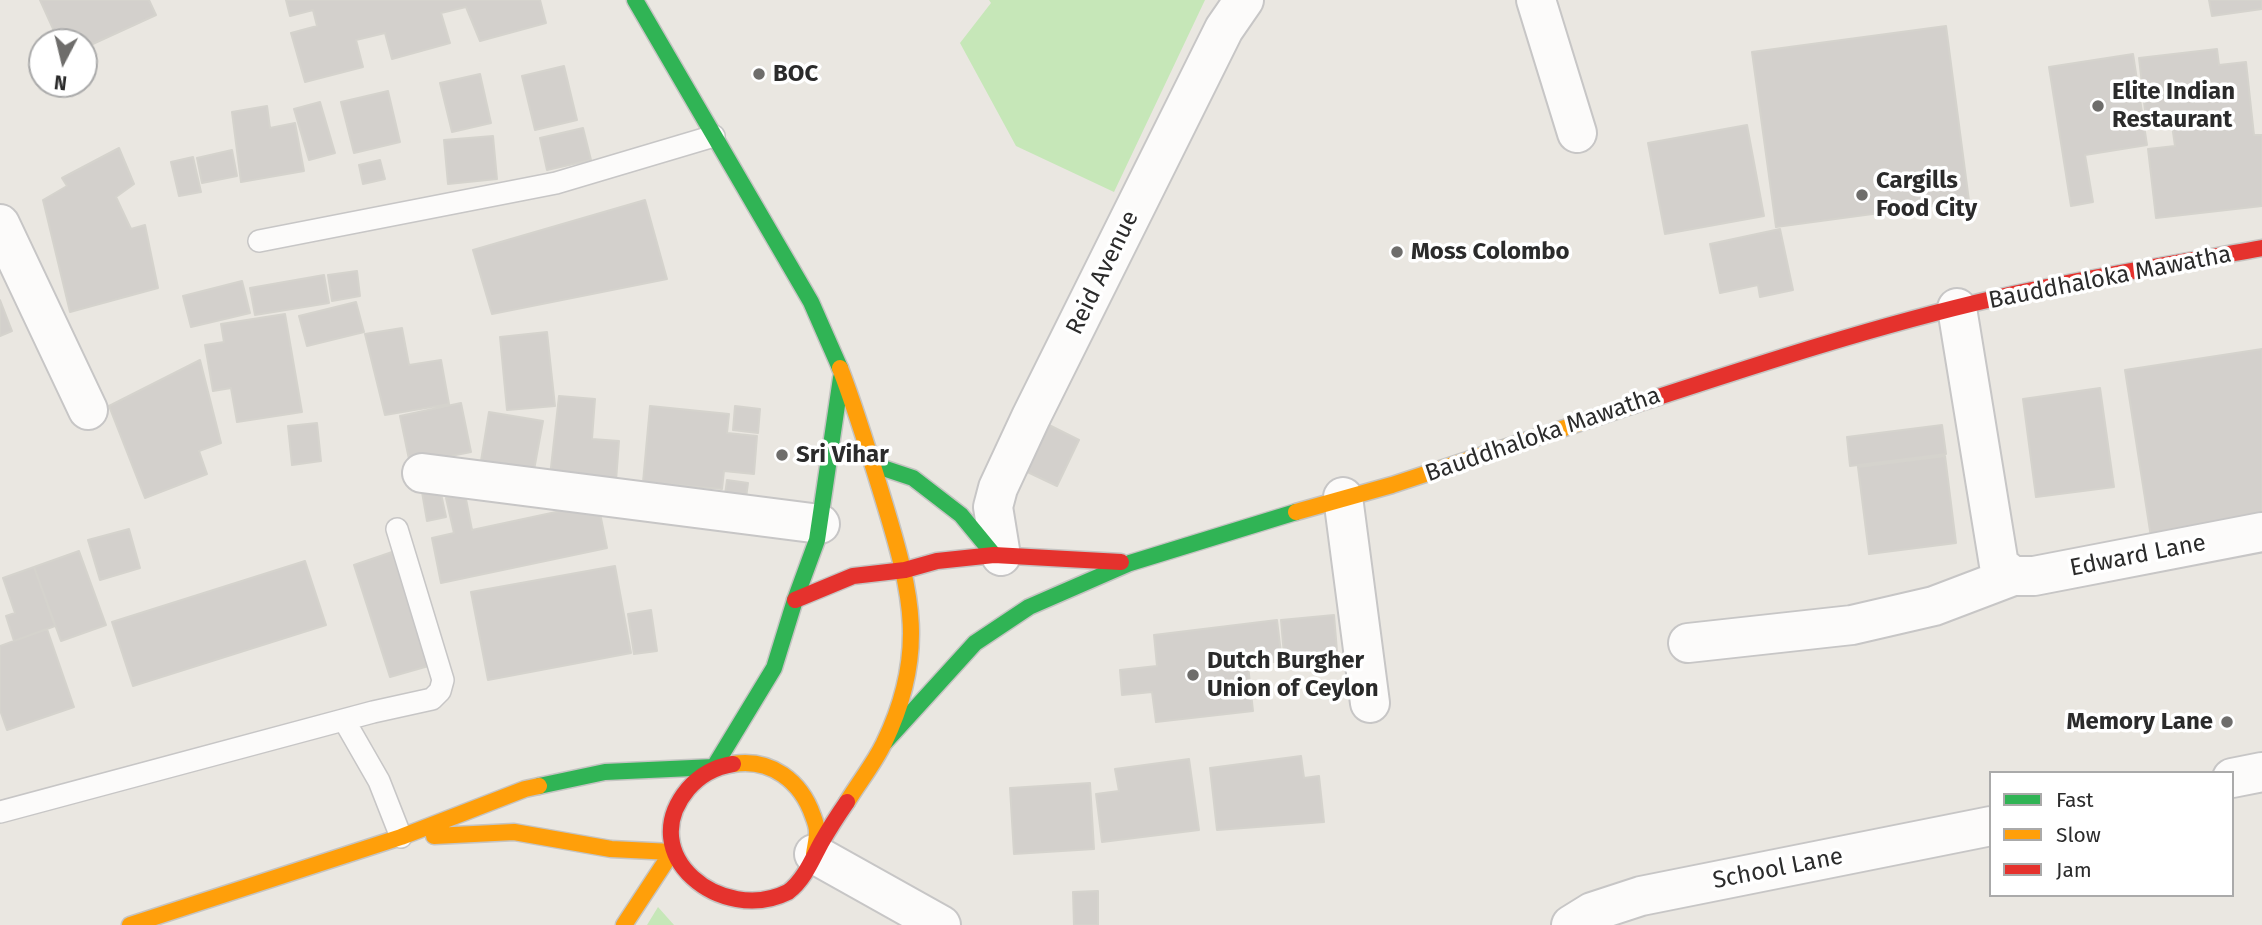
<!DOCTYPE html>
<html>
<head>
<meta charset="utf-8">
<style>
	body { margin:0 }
	#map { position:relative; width:2262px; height:925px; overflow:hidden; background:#eae7e1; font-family:"Fira Sans",sans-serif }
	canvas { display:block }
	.legend { position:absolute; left:1989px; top:771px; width:245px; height:126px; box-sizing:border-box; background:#fff; border:2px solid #aaa; margin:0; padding:9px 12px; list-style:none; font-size:21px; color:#2b2b2b }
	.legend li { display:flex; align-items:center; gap:14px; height:35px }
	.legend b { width:35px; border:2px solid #aaa }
	.north { position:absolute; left:28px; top:28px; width:70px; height:70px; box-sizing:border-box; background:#fff; border:2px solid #aaa; border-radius:50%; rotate:187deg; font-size:19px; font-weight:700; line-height:28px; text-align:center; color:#2b2b2b }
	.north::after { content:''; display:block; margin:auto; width:24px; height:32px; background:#6e6d6b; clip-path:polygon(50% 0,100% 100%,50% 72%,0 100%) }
</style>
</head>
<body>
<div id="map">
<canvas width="2262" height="925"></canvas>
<ul class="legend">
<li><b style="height:9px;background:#30b455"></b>Fast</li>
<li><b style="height:9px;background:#ff9f0a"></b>Slow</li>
<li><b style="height:9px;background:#e5322d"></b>Jam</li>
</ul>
<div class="north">N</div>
</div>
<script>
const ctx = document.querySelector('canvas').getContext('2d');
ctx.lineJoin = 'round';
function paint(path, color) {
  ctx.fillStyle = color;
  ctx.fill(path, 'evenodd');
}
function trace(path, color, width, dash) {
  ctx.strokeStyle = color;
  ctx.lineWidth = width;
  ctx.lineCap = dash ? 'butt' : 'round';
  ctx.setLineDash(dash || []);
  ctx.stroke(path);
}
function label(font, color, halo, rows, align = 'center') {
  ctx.font = font + ' "Fira Sans",sans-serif';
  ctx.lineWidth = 7;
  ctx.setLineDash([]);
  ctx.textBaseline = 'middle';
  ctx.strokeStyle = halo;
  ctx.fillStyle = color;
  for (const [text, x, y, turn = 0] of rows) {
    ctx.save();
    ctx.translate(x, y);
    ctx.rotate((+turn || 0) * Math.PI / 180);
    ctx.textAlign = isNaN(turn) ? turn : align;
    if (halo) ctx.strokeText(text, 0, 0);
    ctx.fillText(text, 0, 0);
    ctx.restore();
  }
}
const green = new Path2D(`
	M989 0H1205L1114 192 1016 146 960 43 991 3Z
	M658 907 674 925H647Z`);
const building = new Path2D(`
	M40 0H149L156 15 84 48V42H59Z
	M286 0H540L546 23 480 41 466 7 441 13 450 43 392 59 385 33 356 40 363 67 305 82 291 33 317 26 313 10 290 16Z
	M2209 0H2262V9L2212 16Z
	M1946 26 1969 201 1776 227 1752 52Z
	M2217 49 2219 65 2246 62 2254 135H2262V206L2156 218 2148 149 2175 146 2172 125 2147 128 2139 58Z
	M2133 54 2147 145 2085 155 2093 202 2071 206 2049 67Z
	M564 66 577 120 535 130 522 76Z
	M480 74 491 123 452 132 440 83Z
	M388 91 400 142 354 153 341 102Z
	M320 102 335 153 309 160 294 109Z
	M267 106 270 128 295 123 304 171 241 182 232 112Z
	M1747 125 1764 216 1665 234 1648 143Z
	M583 128 591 160 547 170 540 138Z
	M493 136 497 179 448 184 444 140Z
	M119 148 134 184 116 197 131 229 145 225 158 288 70 312 43 200 67 186 62 178Z
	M232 150 237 176 202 183 197 158Z
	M193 157 201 192 179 196 171 162Z
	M380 160 385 179 363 184 359 165Z
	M645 200 667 279 492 314 473 250Z
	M1780 229 1793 290 1760 297 1758 285 1720 293 1710 244Z
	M357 271 360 296 332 301 328 275Z
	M324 275 329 303 255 315 250 288Z
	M242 281 250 313 191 327 183 296Z
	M0 300 12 331 0 336Z
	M356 302 364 332 307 346 299 316Z
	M285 314 302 412 237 422 231 388 213 391 205 345 224 342 221 324Z
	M402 328 409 365 441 360 449 404 385 415 365 334Z
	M547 332 555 406 507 410 500 337Z
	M2262 349V520L2151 537 2125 370Z
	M200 360 221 443 199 451 207 474 145 498 109 406Z
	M2100 388 2114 487 2036 497 2023 399Z
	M559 396 595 399 592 439 619 441 616 481 550 476Z
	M461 403 471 452 410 464 400 416Z
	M650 406 729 414 727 433 757 436 754 474 724 471 722 489 643 482Z
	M735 406 760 409 758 433 733 430Z
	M489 412 543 421 534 470 481 461Z
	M1041 421 1079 440 1057 486 1019 468Z
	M317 423 321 461 292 465 288 426Z
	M1942 425 1946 454 1850 466 1847 437Z
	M1945 456 1956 543 1869 554 1858 467Z
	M727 480 748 483 744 512 723 509Z
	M440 489 446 517 427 521 422 492Z
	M465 494 472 530 598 503 607 548 441 583 432 538 454 533 446 498Z
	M129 529 140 568 100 580 88 540Z
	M398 550 432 665 390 677 354 565Z
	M79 551 106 625 61 641 34 567Z
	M305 561 326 625 133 686 112 622Z
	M615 566 631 653 488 680 471 592Z
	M34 567 55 626 14 641 6 616 15 613 3 578Z
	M651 610 657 651 634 654 628 614Z
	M1334 615 1337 651 1284 655 1281 620Z
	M1277 620 1282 661 1248 665 1253 711 1156 722 1152 692 1122 695 1120 670 1157 666 1154 635Z
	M47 629 74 707 7 730 0 710V646Z
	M1301 756 1304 778 1319 776 1324 822 1217 830 1210 768Z
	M1189 759 1199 830 1102 842 1096 794 1119 791 1115 769Z
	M1090 783 1094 849 1014 854 1010 788Z
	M1098 891V925H1074L1073 892Z`);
const lane = new Path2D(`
	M259 241 556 183 714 136
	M344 720 379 781 401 837
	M0 812 373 712 432 699 440 691 443 680 397 529`);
const street = new Path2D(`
	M1536 0 1577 133
	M0 224 88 410
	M1957 308 1999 565 2013 576
	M422 473 820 524
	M1343 497 1370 703
	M1001 556 993 507 998 488 1031 417 1224 29 1244 0
	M1688 643 1852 625 1934 606 2013 576H2034L2262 532
	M2232 778 2262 772
	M814 854 941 925
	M1571 925 1592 912 1641 896 1991 826`);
const fast = new Path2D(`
	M635 0 811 302 840 368
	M874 465 913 478 961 515 994 555
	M885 742 975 643 1029 607 1130 563 1296 512
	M714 767 774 668 795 600 817 540 841 378
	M539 786 605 772 714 767`);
const slow = new Path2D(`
	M840 368C857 412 871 459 885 505 912 594 927 654 884 743 874 764 859 782 847 802
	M1296 512 1392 485 1634 405
	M733 764C771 758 801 781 813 816 815 821 817 826 817 832 817 839 815 847 814 854
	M434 836 514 832 611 849 672 852
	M130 925 401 837 525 789 539 786
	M624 925 672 852`);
const jam = new Path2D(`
	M1634 405C1753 366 1874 326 1996 298 2084 278 2173 264 2262 248
	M795 600 853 576 905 570 937 561 994 555 1121 562
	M733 764C714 767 700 775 688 789 633 855 722 925 788 892 804 880 812 860 821 843 829 829 838 815 847 802`);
const markers = [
	[759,74,7,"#6e6d6b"],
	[2098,106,7,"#6e6d6b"],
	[1862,195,7,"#6e6d6b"],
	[1397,252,7,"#6e6d6b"],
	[782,455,7,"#6e6d6b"],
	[1193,675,7,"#6e6d6b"],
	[2227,722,7,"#6e6d6b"]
];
const poiNames = [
	["BOC",773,74],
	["Elite Indian",2112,92],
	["Restaurant",2112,120],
	["Cargills",1876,181],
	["Food City",1876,209],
	["Moss Colombo",1411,252],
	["Sri Vihar",796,455],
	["Dutch Burgher",1207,661],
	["Union of Ceylon",1207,689],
	["Memory Lane",2213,722,"right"]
];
const streetNames = [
	["Reid Avenue",1103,273,-64],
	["Bauddhaloka Mawatha",2110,278,-11],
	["Bauddhaloka Mawatha",1543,435,-19],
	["Edward Lane",2138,556,-11],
	["School Lane",1778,869,-11]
];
paint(green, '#c6e7b8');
paint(building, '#d3d0cc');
trace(building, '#d5d3cd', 2);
trace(lane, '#c7c6c6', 24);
trace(street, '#c7c6c6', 42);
trace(fast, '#c5c4c2', 19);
trace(slow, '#c5c4c2', 19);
trace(jam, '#c5c4c2', 19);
trace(lane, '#fcfbfa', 21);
trace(street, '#fcfbfa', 38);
trace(fast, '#30b455', 16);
trace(slow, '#ff9f0a', 16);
trace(jam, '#e5322d', 16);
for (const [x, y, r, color] of markers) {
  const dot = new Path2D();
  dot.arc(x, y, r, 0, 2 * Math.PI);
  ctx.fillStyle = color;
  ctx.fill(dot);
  trace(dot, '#fff', 2.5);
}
label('bold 24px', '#2b2b2b', '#fff', poiNames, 'left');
label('24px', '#2b2b2b', '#fff', streetNames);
</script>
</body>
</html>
